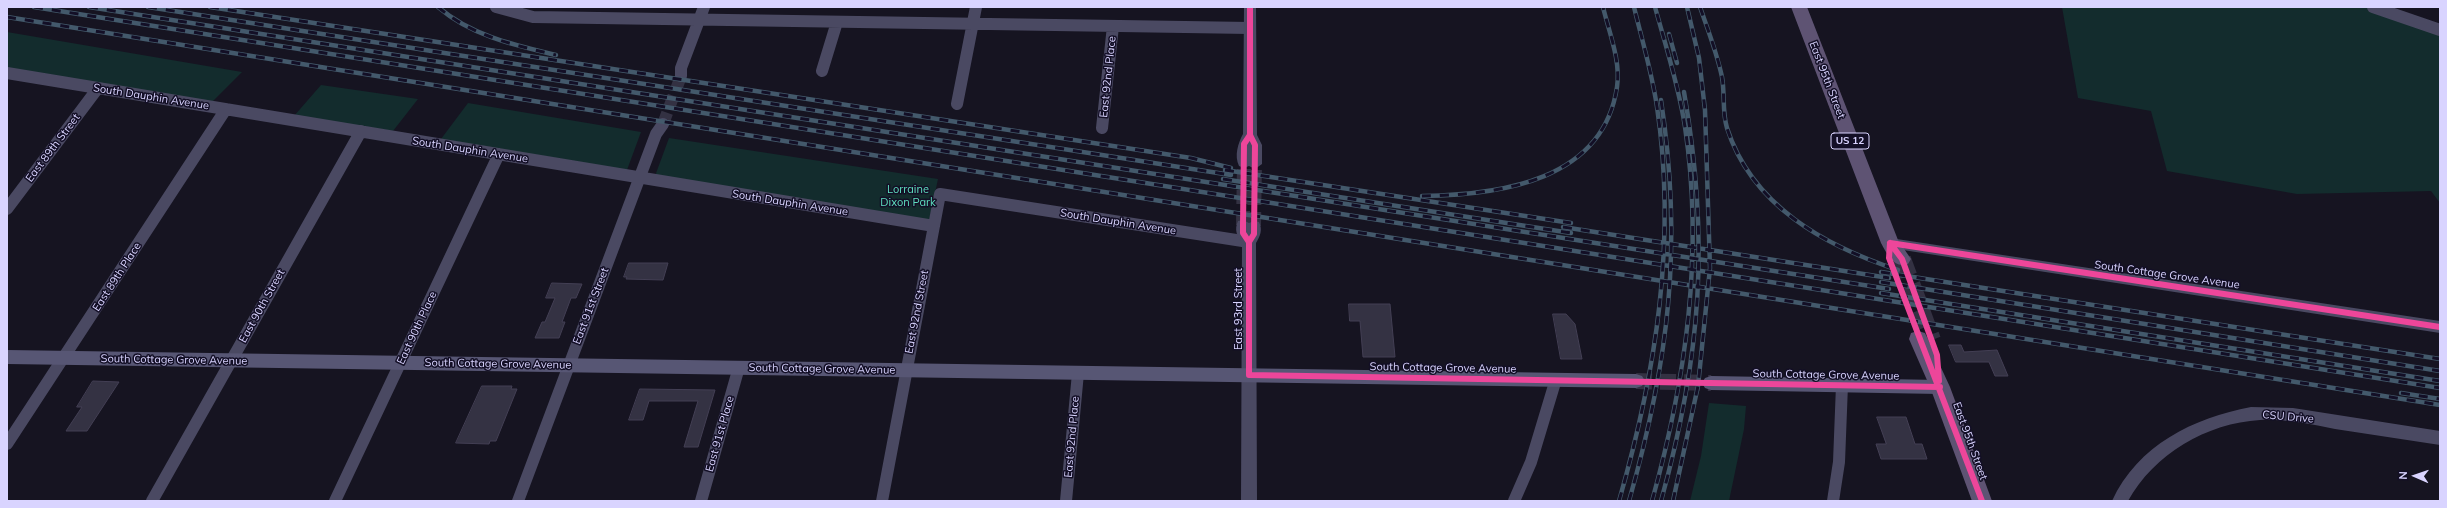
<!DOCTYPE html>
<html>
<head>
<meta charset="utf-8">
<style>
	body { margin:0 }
	#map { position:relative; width:2447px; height:508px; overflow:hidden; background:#161421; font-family:Mulish,sans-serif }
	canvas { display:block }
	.frame { position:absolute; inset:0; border:8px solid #d9d4ff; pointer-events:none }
	.north { position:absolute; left:2395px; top:456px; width:40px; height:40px; -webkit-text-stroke:3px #130f26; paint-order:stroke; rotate:272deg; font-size:11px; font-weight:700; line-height:16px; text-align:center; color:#d9d4ff }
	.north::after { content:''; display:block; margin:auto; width:14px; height:18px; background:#d9d4ff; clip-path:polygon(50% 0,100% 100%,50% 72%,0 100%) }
</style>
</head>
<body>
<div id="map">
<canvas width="2447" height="508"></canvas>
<div class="frame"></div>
<div class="north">N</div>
</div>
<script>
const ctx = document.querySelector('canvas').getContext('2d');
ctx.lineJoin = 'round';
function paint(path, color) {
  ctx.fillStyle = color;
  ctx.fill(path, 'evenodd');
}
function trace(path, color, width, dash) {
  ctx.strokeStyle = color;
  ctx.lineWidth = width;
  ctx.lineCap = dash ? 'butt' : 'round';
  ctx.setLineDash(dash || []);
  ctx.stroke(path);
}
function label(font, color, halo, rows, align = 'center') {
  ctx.font = font + ' Mulish,sans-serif';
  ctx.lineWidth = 3;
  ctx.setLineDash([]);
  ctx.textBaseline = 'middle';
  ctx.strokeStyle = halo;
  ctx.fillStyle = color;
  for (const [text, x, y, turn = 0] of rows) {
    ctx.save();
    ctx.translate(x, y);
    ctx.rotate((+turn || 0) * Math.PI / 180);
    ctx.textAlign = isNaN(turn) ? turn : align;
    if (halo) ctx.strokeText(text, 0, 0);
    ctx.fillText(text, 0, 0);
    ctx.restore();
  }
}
const green = new Path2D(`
	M2062 7H2365L2440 33V203L2431 191 2297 194 2167 171 2151 111 2078 98Z
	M7 32 242 72 212 102 7 68Z
	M321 85 418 99 393 131 294 116Z
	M468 103 641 132 627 170 441 139Z
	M669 138 938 179 929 221 655 176Z
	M1709 403 1746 406 1744 429 1729 501H1690L1701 456Z`);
const building = new Path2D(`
	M629 263H668L663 280 626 279 627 277H624Z
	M552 283 582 284 576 298H571L562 322H565L559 338H535L542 322H545L555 298H546Z
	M1349 304H1390L1395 357H1363L1360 321H1350Z
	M1553 314H1566L1575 324 1582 359H1561Z
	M1949 345H1961L1964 352 1997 350 2008 376H1995L1989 362H1956Z
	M93 381 119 382 87 431H66L82 407H77Z
	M482 386H512L511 389H517L496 441H490L489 444 456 443Z
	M640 389 715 390 698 447H684L698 401H649L643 420H629Z
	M1877 417H1906L1915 444H1922L1927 459H1881L1876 444H1886Z`);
const minorTunnel = new Path2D(`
	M663 124 681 76`);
const tertiaryTunnel = new Path2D(`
	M1243 225 1244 163
	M1254 226 1255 164`);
const secondaryTunnel = new Path2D(`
	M1636 381 1711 383`);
const primaryTunnel = new Path2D(`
	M1902 259 1932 340`);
const minor = new Path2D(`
	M496 7 533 17 1250 28
	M2373 7 2440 30
	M822 71 837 22
	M7 73 934 226
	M681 76V68L704 7
	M957 104 976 7
	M1102 128 1113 26
	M7 209 98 88
	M7 444 226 109
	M152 501 361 131
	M335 501 499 154
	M518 501 656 134 663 124
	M701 501 739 367
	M882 501 940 194 1249 242
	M1066 501 1078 373
	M1514 501 1531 462 1556 379
	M1833 501 1839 462 1842 385`);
const tertiary = new Path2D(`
	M1244 7H1256L1257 135 1262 145V164L1255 169 1249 166 1244 168 1239 166C1234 156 1238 143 1243 134Z
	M1243 220 1249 223 1254 221 1259 222C1263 230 1260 236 1256 243L1257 501H1241L1242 243C1237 236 1234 230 1238 221Z
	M1890 238 2440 321V333L1890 248 1885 247 1883 243 1885 239Z
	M2251 407 2293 408 2440 431V445C2405 440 2370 434 2335 429 2310 424 2285 419 2260 420 2207 423 2154 454 2128 501H2112C2138 445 2193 418 2251 407Z`);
const secondary = new Path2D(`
	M7 350 1636 374 1642 376 1645 381 1642 386 1636 388 7 364Z
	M1711 376 1940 380 1946 382 1949 387 1946 392 1940 394 1711 390 1705 388 1702 383 1705 378Z`);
const primary = new Path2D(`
	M1791 7H1807L1898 240 1911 259 1908 264C1894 269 1887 254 1881 243Z
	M1918 331 1925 333 1950 387 1992 501H1972L1930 387 1909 339 1911 333Z`);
const rail = new Path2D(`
	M34 7 2440 388
	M89 7 1889 289
	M148 7 1231 175
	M210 7 1191 158 1231 168
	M438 7C472 36 514 45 556 55
	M1700 7C1708 30 1717 53 1722 77 1725 94 1722 112 1727 128 1752 206 1825 246 1898 270
	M7 17 2440 405
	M1669 34 1677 63
	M1225 170 1571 223
	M1223 179 1571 233
	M1422 196C1500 195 1603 181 1617 87 1621 61 1609 32 1603 7
	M1563 227 1889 278
	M1881 272 2440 359
	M1881 282 2440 371
	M1881 293 2440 381
	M2401 393 2440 399
	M1619 501C1656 372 1677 241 1657 107 1652 73 1642 40 1634 7
	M1629 501C1669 361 1683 245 1661 100
	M1652 501C1686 379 1704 254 1685 127 1679 87 1666 47 1655 7
	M1661 501C1701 357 1710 240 1684 92
	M1673 501 1698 386 1710 268 1705 110 1699 58 1687 7`);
const cycleway = new Path2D(`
	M1250 135 1244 144 1243 225V233L1249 242V375L1940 387
	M1249 242 1254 234 1255 145 1250 135V7
	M1890 243 2440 327
	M1890 243 1889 258 1982 501
	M1890 243 1902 259 1937 355 1939 381`);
const shields = [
	[1850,141,38]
];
const shieldNames = [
	["US 12",1850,141]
];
const streetNames = [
	["East 92nd Place",1108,77,-84],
	["East 95th Street",1827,80,69],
	["South Dauphin Avenue",151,97,9],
	["East 89th Street",53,148,-53],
	["South Dauphin Avenue",470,150,9],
	["South Dauphin Avenue",790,203,9],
	["South Dauphin Avenue",1118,222,9],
	["South Cottage Grove Avenue",2167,275,8],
	["East 89th Place",117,277,-57],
	["East 90th Street",262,306,-61],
	["East 91st Street",591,306,-69],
	["East 93rd Street",1239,309,-90],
	["East 92nd Street",917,312,-79],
	["East 90th Place",417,328,-65],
	["South Cottage Grove Avenue",174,360,1],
	["South Cottage Grove Avenue",498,364,1],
	["South Cottage Grove Avenue",1443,368,1],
	["South Cottage Grove Avenue",822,369,1],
	["South Cottage Grove Avenue",1826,375,1],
	["CSU Drive",2288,417,5],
	["East 91st Place",720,434,-74],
	["East 92nd Place",1072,437,-85],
	["East 95th Street",1970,441,70]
];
const parkNames = [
	["Lorraine",908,190],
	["Dixon Park",908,203]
];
paint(green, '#132c2d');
paint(building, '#343243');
trace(building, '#433f54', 1);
trace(minorTunnel, '#333142', 12, [12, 6]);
trace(tertiaryTunnel, '#333142', 14, [14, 7]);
trace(secondaryTunnel, '#333142', 16, [16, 8]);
trace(primaryTunnel, '#333142', 18, [18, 9]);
trace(minor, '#4a4962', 12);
paint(tertiary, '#4a4962');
paint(secondary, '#575674');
paint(primary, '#5e5373');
trace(rail, '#43596b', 4.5);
trace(rail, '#130f26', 3, [9]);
trace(cycleway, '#ed469a', 6);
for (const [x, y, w] of shields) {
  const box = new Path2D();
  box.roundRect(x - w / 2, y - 8, w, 16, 3);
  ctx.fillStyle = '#130f26';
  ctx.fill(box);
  trace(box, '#d9d4ff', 1);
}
label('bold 10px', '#d9d4ff', null, shieldNames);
label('11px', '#d9d4ff', '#130f26', streetNames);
label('11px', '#5fe0c0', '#130f26', parkNames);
</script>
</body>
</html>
